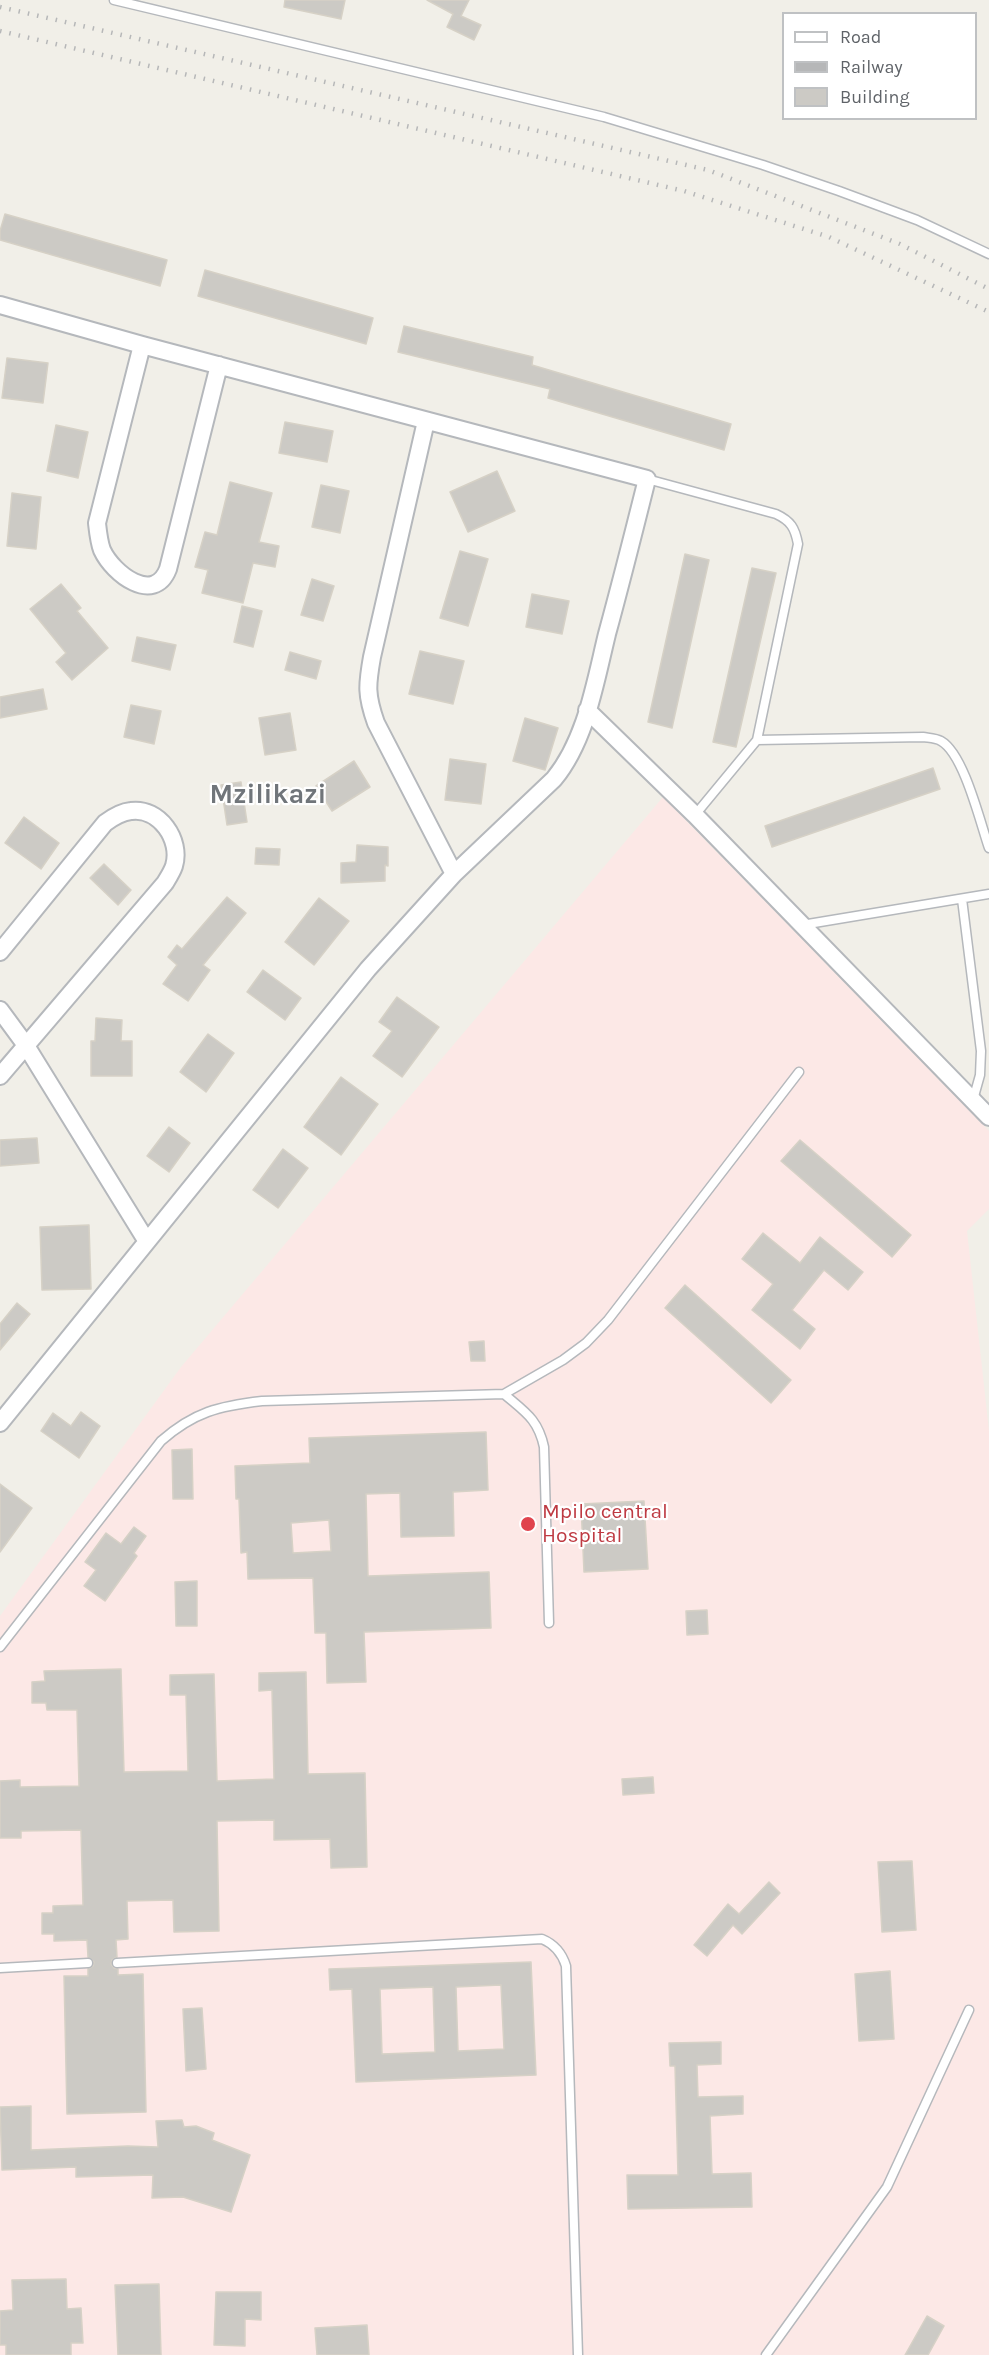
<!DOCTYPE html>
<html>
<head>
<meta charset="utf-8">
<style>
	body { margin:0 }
	#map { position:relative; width:989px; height:2355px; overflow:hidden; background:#f1efe8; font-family:Karla,sans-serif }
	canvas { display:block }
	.legend { position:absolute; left:782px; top:12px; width:195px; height:108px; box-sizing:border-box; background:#fff; border:2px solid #bfc1c3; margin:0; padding:8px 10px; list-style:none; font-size:18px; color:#5f6368 }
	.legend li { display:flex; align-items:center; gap:12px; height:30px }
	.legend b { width:30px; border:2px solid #bfc1c3 }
</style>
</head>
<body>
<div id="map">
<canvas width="989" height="2355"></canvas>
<ul class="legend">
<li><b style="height:8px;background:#fff"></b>Road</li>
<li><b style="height:8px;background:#b6b7b8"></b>Railway</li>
<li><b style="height:16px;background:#cccac5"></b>Building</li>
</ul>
</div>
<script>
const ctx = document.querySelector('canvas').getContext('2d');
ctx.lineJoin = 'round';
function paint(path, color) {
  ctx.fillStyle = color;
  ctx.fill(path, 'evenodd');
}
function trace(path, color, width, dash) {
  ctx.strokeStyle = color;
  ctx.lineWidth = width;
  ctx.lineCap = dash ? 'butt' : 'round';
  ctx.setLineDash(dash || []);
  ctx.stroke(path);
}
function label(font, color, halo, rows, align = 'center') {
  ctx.font = font + ' Karla,sans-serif';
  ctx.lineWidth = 4.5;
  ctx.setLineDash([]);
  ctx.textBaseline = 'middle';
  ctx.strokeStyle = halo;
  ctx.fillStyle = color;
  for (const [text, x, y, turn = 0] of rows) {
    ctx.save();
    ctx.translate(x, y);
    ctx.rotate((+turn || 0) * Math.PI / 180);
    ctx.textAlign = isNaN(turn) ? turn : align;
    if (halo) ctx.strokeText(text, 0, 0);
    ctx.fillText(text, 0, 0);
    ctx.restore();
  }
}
const medical = new Path2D(`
	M663 797 989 1131V1209L967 1231 989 1431V2355H0V1616L181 1367Z`);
const building = new Path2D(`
	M285 0H345L341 19 284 7Z
	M427 0H469L461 16 481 25 474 40 447 27 453 14Z
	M5 214 167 260 160 286 0 240V231Z
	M205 270 373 318 366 344 198 296Z
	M404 326 533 357 532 365 731 424 724 450 548 398 550 389 398 352Z
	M7 358 48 363 43 403 2 398Z
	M285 422 333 431 327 462 279 453Z
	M56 425 88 432 78 478 47 471Z
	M497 471 515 511 468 532 450 492Z
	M230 482 272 493 259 542 279 546 275 567 253 563 243 603 202 593 208 570 195 567 205 532 217 535Z
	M321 485 349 491 340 533 312 527Z
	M12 493 41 497 36 549 7 546Z
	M460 551 488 559 468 626 440 618Z
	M685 554 709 560 672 728 648 722Z
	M752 568 776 573 736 747 713 742Z
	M312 579 334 586 323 621 301 615Z
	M61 584 81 608 77 611 108 648 72 680 56 662 66 653 30 609Z
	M532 594 569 601 562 634 526 627Z
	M242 606 262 611 253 647 234 642Z
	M137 637 176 645 170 670 132 661Z
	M420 651 464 661 453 704 409 694Z
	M290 652 321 661 316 679 285 670Z
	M43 689 47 709 0 718V697Z
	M131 705 161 711 154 744 124 737Z
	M290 713 296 750 265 755 259 718Z
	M525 718 558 728 545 770 513 761Z
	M450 759 486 764 481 804 445 800Z
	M354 761 370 787 332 811 316 786Z
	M933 768 940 789 772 847 765 826Z
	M241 782 247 822 227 825 221 785Z
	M24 817 59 843 41 869 5 843Z
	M357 845 388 847V866L385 865V881L341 883V863L356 862Z
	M256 848 280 849 279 865 255 864Z
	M104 864 131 890 118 905 90 878Z
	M227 897 246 913 203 965 210 970 188 1001 163 984 177 965 168 957 177 945 182 949Z
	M319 898 349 921 314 965 285 942Z
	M263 970 301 998 285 1020 247 992Z
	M397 997 439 1027 402 1077 373 1056 392 1031 379 1022Z
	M96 1018 122 1020 121 1041H132V1076H91V1041H95Z
	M208 1034 234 1053 206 1092 180 1072Z
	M341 1077 378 1104 341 1155 304 1127Z
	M169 1127 190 1143 169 1172 147 1156Z
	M37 1138 39 1163 0 1166V1140Z
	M800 1140 911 1235 892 1257 781 1161Z
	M283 1149 308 1168 278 1208 253 1190Z
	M89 1225 91 1289 42 1290 40 1227Z
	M763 1233 800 1263 820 1237 863 1272 848 1290 824 1270 792 1310 815 1329 800 1349 752 1310 773 1284 742 1259Z
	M685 1285 791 1380 771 1403 665 1308Z
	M17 1303 30 1314 0 1350V1324Z
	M484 1341 485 1361H471L469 1342Z
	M81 1412 100 1426 79 1458 41 1431 53 1413 71 1426Z
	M486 1432 488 1490 453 1492 454 1536 401 1537 400 1493 366 1494 368 1576 489 1572 491 1628 364 1632 366 1682 327 1683 326 1633H315L313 1578 248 1579 247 1552 241 1553 239 1499H236L235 1466 310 1463 309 1438ZM329 1520 331 1551 293 1553 291 1523Z
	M192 1449 193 1499H173L172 1450Z
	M0 1484 32 1508 0 1552Z
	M644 1501 648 1569 584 1572 581 1504Z
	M134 1527 146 1536 134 1553 137 1556 105 1601 84 1586 96 1570 85 1562 106 1533 121 1544Z
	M197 1581V1626H176L175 1582Z
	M707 1610 708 1634 687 1635 686 1611Z
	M121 1669 124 1772 188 1771 186 1695H170V1675L214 1674 217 1781 274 1779 272 1690 259 1691V1673L306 1672 308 1774 365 1773 367 1867 331 1868 330 1839 274 1840V1820L217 1821 219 1931 174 1932 173 1900 127 1901 128 1939 116 1940 117 1957 112 1960 111 1964 114 1968 118 1969V1975L143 1974 146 2112 67 2114 64 1976H88V1969L93 1966 94 1962 88 1957 87 1940 54 1941V1934H42V1913H53V1906L83 1905 81 1830 21 1831V1838H0V1781L20 1780V1787L79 1786 77 1710H47L46 1703H32V1682L45 1681 44 1671Z
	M653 1777 654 1793 623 1795 622 1779Z
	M912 1861 916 1930 882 1932 878 1862Z
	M769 1882 780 1893 742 1934 733 1925 707 1956 694 1945 728 1904 739 1914Z
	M531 1962 536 2075 356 2082 352 1989 330 1990 329 1969ZM501 1985 504 2049 458 2051 456 1987ZM433 1987 435 2052 382 2054 380 1989Z
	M890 1971 894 2039 859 2041 855 1974Z
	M202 2008 206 2069 186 2071 183 2009Z
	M721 2042V2064L697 2065 698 2097 743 2096V2114L710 2116 712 2174 751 2173 752 2207 628 2209 627 2175H678L675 2066H670L669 2043Z
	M31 2106V2150L128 2146 158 2147 156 2121 182 2120 184 2127 196 2126 214 2133 212 2140 250 2155 231 2212 183 2197 152 2198 153 2175 76 2177V2167L2 2170 0 2107Z
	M66 2279 67 2309 81 2308 83 2343H71V2355H6V2345H0V2311L13 2310 12 2280Z
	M159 2284 161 2355H118L115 2285Z
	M216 2292H261V2320L245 2319V2346L214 2345Z
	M927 2316 944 2326 928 2355H905Z
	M367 2325 369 2355H317L315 2328Z`);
const service = new Path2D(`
	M114 0 604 117 763 165 839 191 917 220 989 254
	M647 479 776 514C791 521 795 528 798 544L757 740 695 815
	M757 740 923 737C929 738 936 738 941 741 964 754 980 822 989 848
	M962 899 981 1051 980 1075 973 1100
	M802 925 989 894
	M504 1394C525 1412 538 1419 544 1447L549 1623
	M0 1647 161 1441C194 1412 219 1406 262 1401L504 1394 563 1360 586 1343 608 1320 799 1072
	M117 1963 542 1939C554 1944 562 1953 566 1966L578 2355
	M0 1968 88 1963
	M766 2355 887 2187 969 2010`);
const minor = new Path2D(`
	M0 305 142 345 647 479C634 531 621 583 607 634 595 683 586 740 554 779L454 874 368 969 0 1423
	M142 345 97 523C98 532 99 542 102 550 113 574 154 605 168 569L219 365
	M426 421 372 657C367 685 366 695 376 723L454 874
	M587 710 695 815 989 1117
	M0 952 105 823C113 817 121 812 131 811 159 807 182 840 174 866 172 872 168 878 165 883L0 1076
	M0 1010 25 1044 146 1240`);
const rail = new Path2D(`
	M0 7 708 170 900 244 989 289
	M0 31 684 191 829 237 989 312`);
const markers = [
	[528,1524,8,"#e0444e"]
];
const healthNames = [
	["Mpilo central",542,1512],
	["Hospital",542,1536]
];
const districtNames = [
	["Mzilikazi",268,795]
];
paint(medical, '#fce8e6');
paint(building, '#cccac5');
trace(building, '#d6d1c6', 1.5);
trace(service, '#b5b8bc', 11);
trace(minor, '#b5b8bc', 20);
trace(service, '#fff', 8);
trace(minor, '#fff', 16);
trace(rail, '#b6b7b8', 4.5, [1.5, 8]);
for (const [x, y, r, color] of markers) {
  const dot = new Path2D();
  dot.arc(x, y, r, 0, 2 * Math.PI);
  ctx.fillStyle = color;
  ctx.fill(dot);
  trace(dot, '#fff', 2);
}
label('21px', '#be3a42', '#fff', healthNames, 'left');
label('bold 27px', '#70757a', '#fff', districtNames);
</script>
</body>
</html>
